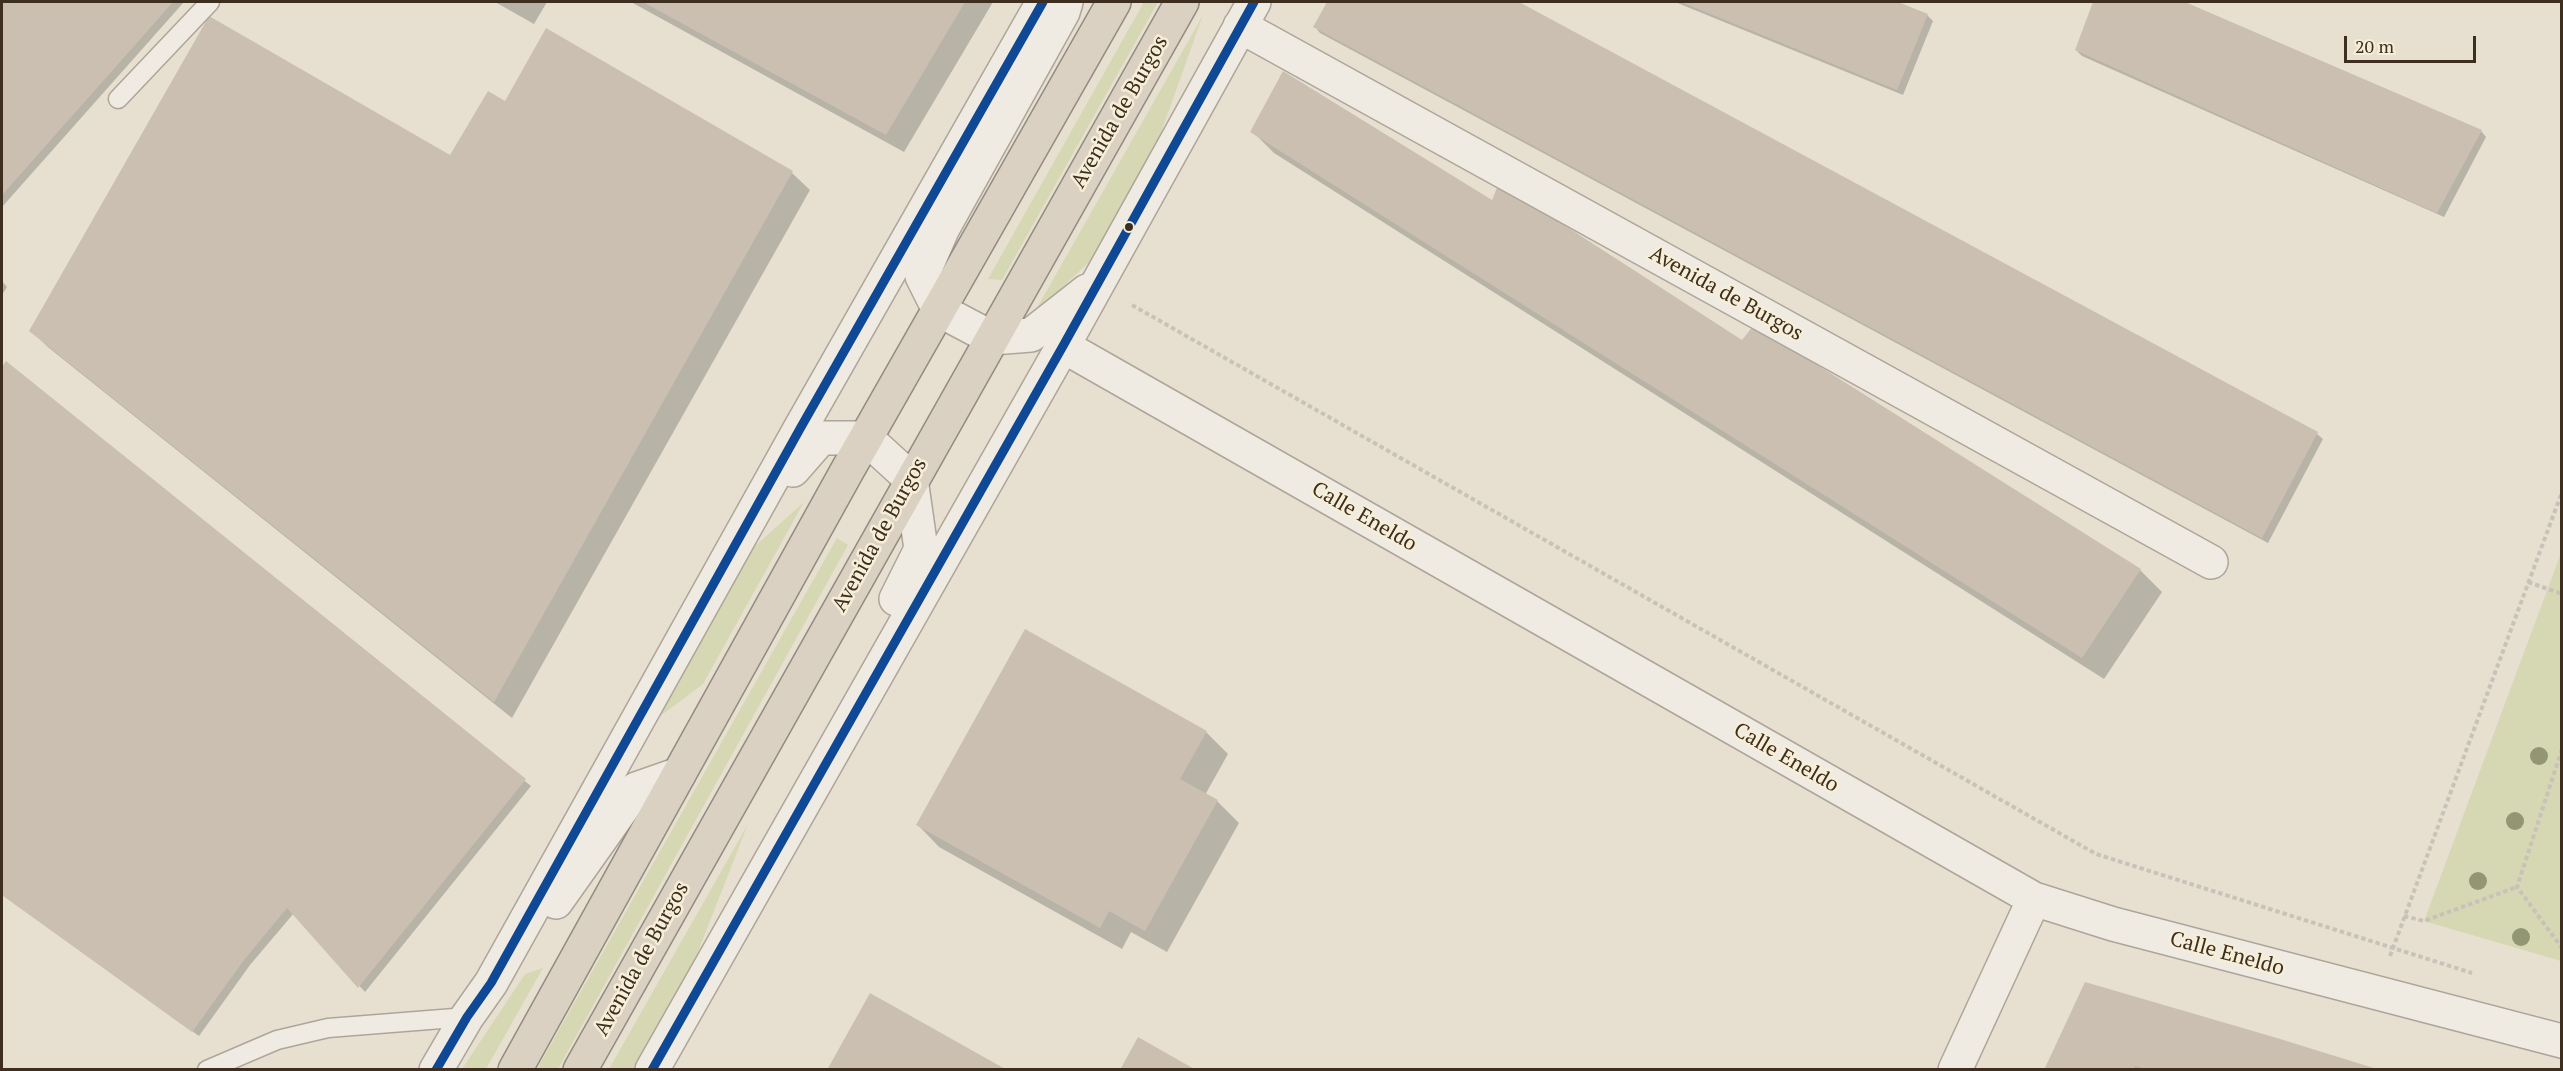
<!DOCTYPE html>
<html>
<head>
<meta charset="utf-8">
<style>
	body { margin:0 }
	#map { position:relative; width:2563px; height:1071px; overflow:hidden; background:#e7e0d1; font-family:"PT Serif",serif }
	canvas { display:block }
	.frame { position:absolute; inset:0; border:3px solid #3d2e20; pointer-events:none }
	.scale { position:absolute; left:2344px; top:36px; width:132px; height:27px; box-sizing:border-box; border:3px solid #3d2e20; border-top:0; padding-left:8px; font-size:18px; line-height:21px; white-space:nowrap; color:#3d2e20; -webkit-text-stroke:4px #f7eed8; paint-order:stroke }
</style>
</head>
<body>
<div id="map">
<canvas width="2563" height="1071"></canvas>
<div class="frame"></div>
<div class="scale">20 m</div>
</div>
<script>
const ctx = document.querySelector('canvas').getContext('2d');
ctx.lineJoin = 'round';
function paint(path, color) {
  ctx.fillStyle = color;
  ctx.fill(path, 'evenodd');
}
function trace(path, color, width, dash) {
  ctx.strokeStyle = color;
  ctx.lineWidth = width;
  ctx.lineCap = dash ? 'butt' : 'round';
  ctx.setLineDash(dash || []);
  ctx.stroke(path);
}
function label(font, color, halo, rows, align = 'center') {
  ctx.font = font + ' "PT Serif",serif';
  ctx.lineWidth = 5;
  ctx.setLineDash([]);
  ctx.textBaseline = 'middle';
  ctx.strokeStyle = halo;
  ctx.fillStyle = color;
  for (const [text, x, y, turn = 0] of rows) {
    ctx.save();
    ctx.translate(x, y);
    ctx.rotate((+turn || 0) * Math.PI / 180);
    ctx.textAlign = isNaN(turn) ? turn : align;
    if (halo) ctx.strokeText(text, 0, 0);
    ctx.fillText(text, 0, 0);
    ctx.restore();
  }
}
const green = new Path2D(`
	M1144 2H1158L1002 280 988 279Z
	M1203 15 1154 152 1090 261 1033 315Z
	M804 502 703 684 659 717 743 557Z
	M837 538 848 545 558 1069H537Z
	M2561 553V961L2424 921Z
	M748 824 694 962 633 1069H609Z
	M543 968 486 1069H462L525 974Z`);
const shadow = new Path2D(`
	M2 2H184L2 207Z
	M495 2H547L534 24Z
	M631 2H993L904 152Z
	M1329 2H1516L2317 434 2323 439 2268 543 1320 33 1315 27Z
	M1675 2H1894L1927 15 1933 21 1903 95Z
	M2095 2H2181L2481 131 2486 137 2444 217 2082 56 2076 50Z
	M547 30 792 173 810 190 512 718 49 348 31 331 450 157 505 103Z
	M1252 131 1493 202 1742 342 1754 327 2140 570 2162 592 2104 679 1274 153Z
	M2 281 7 287 2 295Z
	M6 363 531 786 365 992 294 913 250 965 199 1036 2 895V369Z
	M1206 732 1228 754 1205 795 1217 801 1239 823 1167 952 1131 932 1122 949 939 847 918 825Z
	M2086 983 2376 1070H2045Z`);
const building = new Path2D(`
	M2 2H173L2 195Z
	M643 2H965L886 135Z
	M1327 2H1519L2318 432 2262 538 1313 27Z
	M1681 2H1898L1928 14 1897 90Z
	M2093 2H2185L2482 130 2437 213 2075 50Z
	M209 16 450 155 488 91 505 101 546 28 793 171 494 702 29 331Z
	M1283 71 1492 200 1499 183 1742 340 1754 325 2141 569 2082 658 1250 132Z
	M6 361 526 779 358 988 287 908 244 960 192 1032 2 895V367Z
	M1025 629 1207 731 1180 779 1218 800 1145 931 1109 911 1100 928 916 825Z
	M2085 982 2277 1038 2380 1070H2150L2135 1066 2134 1070H2044Z
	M870 993 1007 1070H827Z
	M1138 1037 1196 1070H1120Z`);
const path = new Path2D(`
	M1132 305 2096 854 2472 973
	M2528 582 2562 594
	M2562 749 2517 887 2562 948
	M2404 916 2424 921 2517 887
	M2390 956 2562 492`);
const lane = new Path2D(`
	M118 99 210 2
	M207 1070 277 1040 328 1028 467 1017`);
const street = new Path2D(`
	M1066 2 1063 12 943 228 922 276 939 310 992 338 1031 335 1087 291
	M1240 26 2211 562
	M1063 346 2034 899 2113 924 2562 1041
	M793 470 821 438H866L911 479 921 549 896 599
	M556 902 636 789 679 774
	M436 1070 467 1017 491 983 801 427 1043 2
	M652 1070 1063 346 1254 2
	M1955 1070 2034 899`);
const highway = new Path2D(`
	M515 1070 847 471 1114 2
	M580 1070 1182 2`);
const bus1 = new Path2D(`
	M436 1070 467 1017 491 983 801 427 1043 2
	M652 1070 1063 346 1254 2`);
const trees = [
	[2539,756],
	[2515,821],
	[2478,881],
	[2521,937]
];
const markers = [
	[1129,227,5,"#3d2e20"]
];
const streetNames = [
	["Avenida de Burgos",1120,112,-60],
	["Avenida de Burgos",1726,294,29],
	["Calle Eneldo",1364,517,30],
	["Avenida de Burgos",880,535,-61],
	["Calle Eneldo",1786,758,30],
	["Calle Eneldo",2227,954,15],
	["Avenida de Burgos",642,959,-61]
];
paint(green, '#d6d7b3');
paint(shadow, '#0003');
paint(building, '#cbbfb2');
trace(lane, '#ada599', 21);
trace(street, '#ada599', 36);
trace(highway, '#928b80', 36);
trace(path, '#c8c2b9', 4, [4.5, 3]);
trace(lane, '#efebe3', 18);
trace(street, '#efebe3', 33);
trace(highway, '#dad1c2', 33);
trace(bus1, '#0f4895', 9);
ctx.fillStyle = '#929673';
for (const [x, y] of trees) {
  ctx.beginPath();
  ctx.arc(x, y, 9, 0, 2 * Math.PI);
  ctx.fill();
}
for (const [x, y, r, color] of markers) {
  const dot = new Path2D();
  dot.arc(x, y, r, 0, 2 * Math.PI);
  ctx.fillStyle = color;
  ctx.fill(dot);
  trace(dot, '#f7eed8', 2);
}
label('21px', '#3d2e20', '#f7eed8', streetNames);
</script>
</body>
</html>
